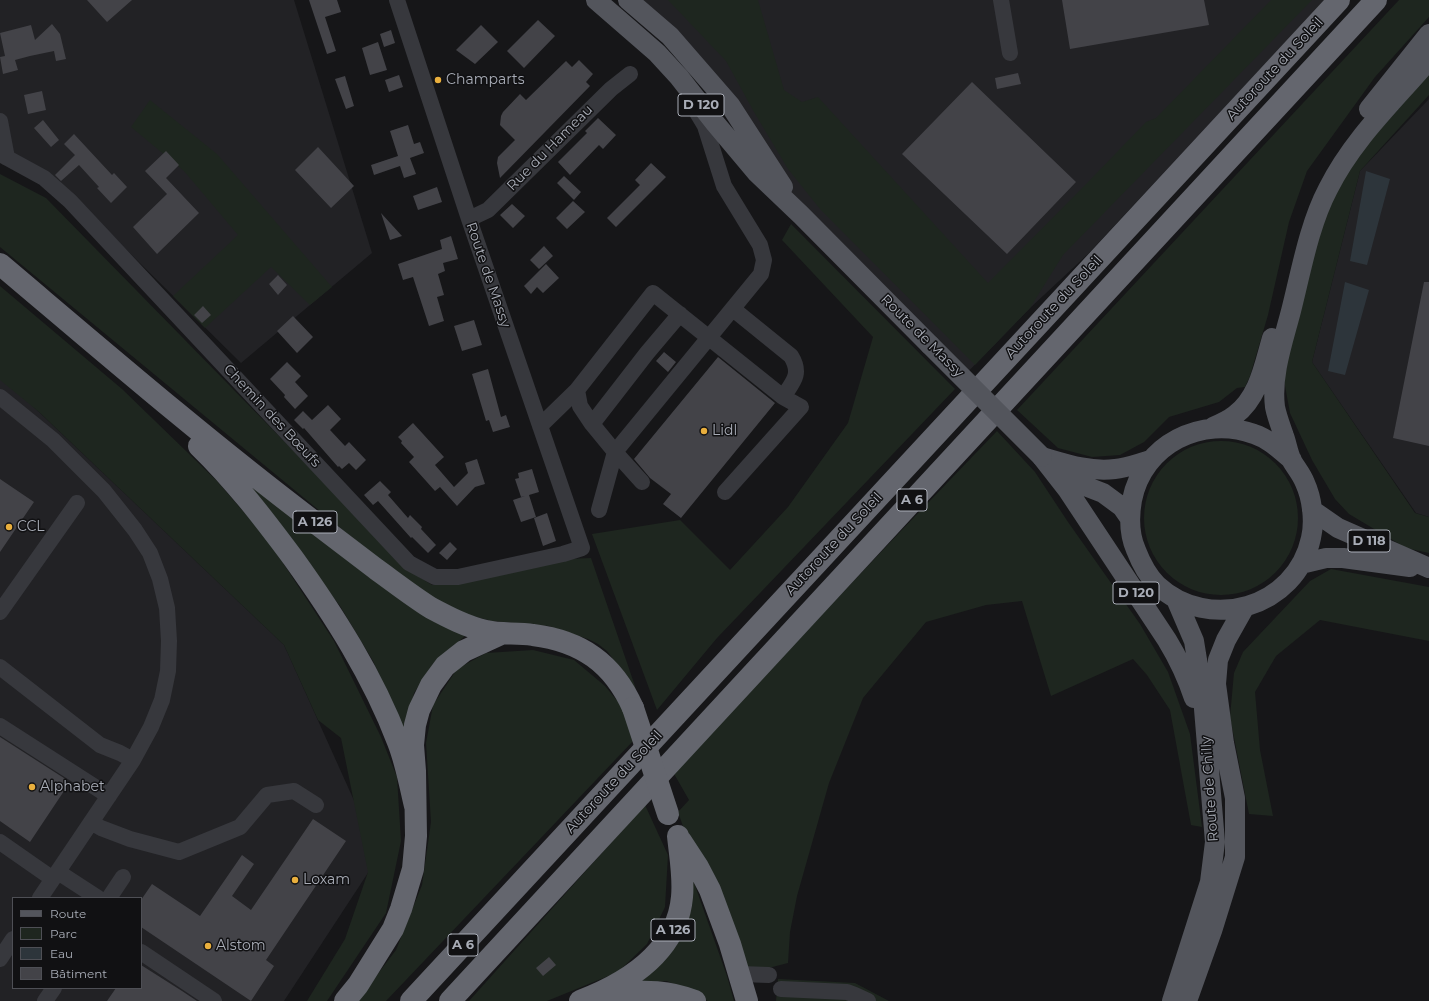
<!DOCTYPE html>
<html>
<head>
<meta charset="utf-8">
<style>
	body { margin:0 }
	#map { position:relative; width:1429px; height:1001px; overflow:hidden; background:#161618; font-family:Montserrat,sans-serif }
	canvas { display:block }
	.legend { position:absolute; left:12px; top:897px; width:130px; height:92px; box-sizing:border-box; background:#111113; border:1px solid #4e4f55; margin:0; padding:5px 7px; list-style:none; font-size:12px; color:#a9adb7 }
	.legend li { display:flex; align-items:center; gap:8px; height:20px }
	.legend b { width:20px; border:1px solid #4e4f55 }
</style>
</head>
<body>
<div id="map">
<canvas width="1429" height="1001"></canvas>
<ul class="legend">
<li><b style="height:5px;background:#53555c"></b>Route</li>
<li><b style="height:11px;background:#1e261f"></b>Parc</li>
<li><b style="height:11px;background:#2d353b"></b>Eau</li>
<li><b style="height:11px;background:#434348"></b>Bâtiment</li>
</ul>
</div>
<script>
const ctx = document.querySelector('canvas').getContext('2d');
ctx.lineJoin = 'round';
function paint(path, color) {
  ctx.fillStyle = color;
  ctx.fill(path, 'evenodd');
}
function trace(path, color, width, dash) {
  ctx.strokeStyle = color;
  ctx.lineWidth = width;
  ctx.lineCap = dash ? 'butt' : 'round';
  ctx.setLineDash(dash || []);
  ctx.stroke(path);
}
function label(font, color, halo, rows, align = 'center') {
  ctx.font = font + ' Montserrat,sans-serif';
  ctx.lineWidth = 3;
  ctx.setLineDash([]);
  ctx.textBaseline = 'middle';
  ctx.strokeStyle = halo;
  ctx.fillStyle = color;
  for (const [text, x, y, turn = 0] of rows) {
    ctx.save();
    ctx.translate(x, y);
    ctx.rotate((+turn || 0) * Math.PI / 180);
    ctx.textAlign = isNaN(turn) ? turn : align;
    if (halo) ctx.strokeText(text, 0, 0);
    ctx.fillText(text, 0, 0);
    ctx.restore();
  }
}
const built = new Path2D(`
	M0 0H294L372 253 241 363 68 192 0 148Z
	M628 0H1325L1088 254 1030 308 960 380 801 215 730 105Z
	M1429 99V517L1416 513 1312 362 1360 171Z
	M0 375 284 645 379 856 284 1001H0ZM13 898H141V988H13Z`);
const green = new Path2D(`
	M668 0H758L784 90 802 102 818 97 988 283 1091 179 1146 122 1156 118 1271 0H1312L1063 255 1030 308 975 365 820 209 788 169 754 112 726 61Z
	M1399 0H1429V17L1375 77 1307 171 1289 222 1268 315 1250 376 1245 387 1237 388 1219 402 1169 417 1144 442 1120 455 1092 457 1058 448 1017 410Z
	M1429 74V95L1360 171 1312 362 1415 513 1429 517V553L1406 548 1349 514 1335 499 1312 460 1290 413 1283 375 1326 206 1345 169Z
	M150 100 217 154 332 287 310 305 271 267 205 328 173 296 238 235 184 171 131 127Z
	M0 174 46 198 413 573 432 585 472 581 568 559 591 558 636 689 607 651 598 644 588 639 549 626 492 621 464 614 425 595 355 540 0 247Z
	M791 224 955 389 717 638 657 710 592 534 680 520 730 570 788 507 848 423 873 337 782 240Z
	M0 286 122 389 217 481 268 540 334 641 381 737 397 777 401 841 386 913 327 1001H307L345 939 368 872 341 738 318 720 284 645 39 412 0 380Z
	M997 431 1035 472 1068 522 1140 624 1168 672 1190 734 1202 827 1191 825 1170 710 1147 675 1133 659 1051 696 1022 601 986 605 926 622 863 698 829 783 797 896 790 932 788 963 745 974 686 835 678 812 689 800 673 772 899 533Z
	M1144 518a77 77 0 1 1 154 0a77 77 0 1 1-154 0Z
	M237 472 444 625 465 636 433 664 414 693 404 731 373 661 340 606Z
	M1331 569 1429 587V641L1320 620 1276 656 1255 692 1260 750 1273 816 1249 814 1230 717 1234 673 1243 652 1310 581Z
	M533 650 574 660 605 686 624 709 634 740 386 1001H357L396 950 422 885 431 822 426 743 433 705 457 669 486 653Z
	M645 805 668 855 665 907 647 944 618 972 547 1001H469Z
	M692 877 727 976 734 1001H708L667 981 638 984C659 967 685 943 689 915 691 903 691 890 692 877Z
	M778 979 855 983 889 1001H776Z`);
const water = new Path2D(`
	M1366 171 1390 179 1367 265 1350 261Z
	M1345 282 1369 290 1345 375 1328 371Z`);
const building = new Path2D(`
	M87 0H132L107 22Z
	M309 0H337L341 12 325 17 336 51 327 54Z
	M1062 0H1204L1209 25 1070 49Z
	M538 20 555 36 524 68 507 51Z
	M52 24 60 34 66 59 56 61 54 51 30 56 15 60 18 70 3 74 0 57 5 56 0 33 31 25 35 40Z
	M481 25 498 42 475 64 456 50Z
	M391 30 395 43 384 47 380 34Z
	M378 42 387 70 370 75 362 48Z
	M579 60 593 74 586 82 590 86 500 178 497 163 498 157 515 140 500 125 501 116 503 112 520 94 526 100 566 61 572 67Z
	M1018 73 1021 84 997 89 995 78Z
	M399 75 403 87 389 92 385 80Z
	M345 76 354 106 346 109 335 79Z
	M972 82 1076 182 1007 254 902 154Z
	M42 91 46 110 28 114 24 95Z
	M598 118 616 135 603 149 599 145 570 175 558 162 587 133 585 131Z
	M43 120 59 140 51 147 34 128Z
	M408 125 414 144 420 142 424 153 410 158 416 174 404 178 400 166 374 175 371 165 398 156 390 131Z
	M74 134 112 175 114 173 127 187 111 203 97 188 99 187 79 165 61 181 55 175 75 155 64 144Z
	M318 147 354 186 331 208 295 170Z
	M166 151 179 165 166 178 199 213 157 254 133 227 167 194 145 171Z
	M651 163 666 177 616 227 607 218 640 185 635 180Z
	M564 176 581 192 574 200 557 183Z
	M437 187 442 202 418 210 413 196Z
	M573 201 585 212 567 229 556 218Z
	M512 204 525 216 513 228 500 215Z
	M381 213 402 236 390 240Z
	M451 236 458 259 443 263 445 271 438 274 444 295 437 297 444 321 429 326 413 277 403 280 398 264 442 249 440 240Z
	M544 246 553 256 539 269 530 260Z
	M546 264 559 278 543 293 537 287 531 294 524 286Z
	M278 275 287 285 278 295 269 284Z
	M1424 282H1429V446L1393 438Z
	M203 306 211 315 202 323 194 315Z
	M293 316 313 337 297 353 277 331Z
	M474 320 482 345 462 351 454 326Z
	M664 352 676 362 668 372 656 361Z
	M718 357 775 403 681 518 663 504 671 494 650 478 634 459Z
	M287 362 301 376 295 382 308 396 295 409 284 397 285 395 270 379Z
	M488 369 501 417 506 415 510 427 493 432 489 420 486 421 472 374Z
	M328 405 341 419 330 430 345 446 349 442 366 460 356 470 349 463 342 469 339 466 338 467 304 428 303 429 294 420 303 411 312 420Z
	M413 423 444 457 435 465 454 487 468 473 465 463 477 459 485 484 475 487 457 506 440 487 435 491 409 462 414 457 401 443 402 441 398 437Z
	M532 469 539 492 529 495 536 517 521 522 513 500 525 496 521 497 515 479 519 478 518 473Z
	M0 479 34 502 0 552Z
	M380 481 391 492 388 495 408 518 410 515 422 527 421 529 436 545 428 553 412 537 411 538 378 501 373 505 364 495Z
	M547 513 556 541 543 546 534 518Z
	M450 542 457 549 447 560 439 553Z
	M0 737 67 780 63 786 66 788 30 842 0 821Z
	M313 819 346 841 266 960 274 966 251 1001 141 927V900L152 884 200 916 242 855 254 864 232 896 251 910Z
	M549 957 556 965 543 976 536 968Z
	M141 965 182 991 197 1001H107L116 988H141Z`);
const minor = new Path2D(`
	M1001 0 1010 53
	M0 121 7 158
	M0 154 44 178 70 201 409 563 435 577H458L563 554 582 548 469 219 397 0
	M469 219 488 210 611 89 630 74
	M577 390 580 406 592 424 615 452 761 274 764 260 760 245 724 186 705 126 693 106
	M0 397 53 440 104 491 135 530 150 553 160 579 167 608 169 641 168 671 162 700 151 727 133 760 40 898
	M592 424 647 353 680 314
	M540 426 577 390 653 293 783 397C793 382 802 374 791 356L733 309
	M725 492 801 407 783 397
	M599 510 615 452 642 482
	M0 612 77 503
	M0 667 100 745 120 753 133 760
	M0 726 109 796
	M91 822 101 828 130 839 179 852 240 827 267 795 294 791 316 805
	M0 842 53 879
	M58 872 98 898
	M109 898 123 877
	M141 952 214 1001
	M0 959 13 939
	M740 974 769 975
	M781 989 847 992 855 995 868 1001
	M45 1001 54 988`);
const major = new Path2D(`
	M596 0 657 53 679 77 715 123 757 173 801 215 930 345
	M628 0 670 36 730 105 783 187
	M1369 109 1429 34
	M1213 427C1220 424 1229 420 1235 415 1259 397 1264 365 1272 338
	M1042 457 1067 489 1167 640C1178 658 1187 677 1194 698
	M1042 457C1066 464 1089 472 1115 469 1127 468 1139 463 1151 460
	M1292 460C1280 450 1269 439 1254 434 1202 415 1143 444 1132 500 1129 517 1129 534 1136 550 1141 563 1147 575 1157 585 1209 633 1296 608 1311 538 1315 521 1312 498 1305 483 1302 475 1296 468 1292 461 1288 453 1287 444 1284 436 1281 427 1277 417 1275 407 1271 375 1283 342 1291 311 1301 272 1309 225 1328 189 1353 139 1393 102 1429 60
	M1059 470 1072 481 1103 493 1122 507 1129 517
	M1312 510 1338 528 1429 568
	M1301 564 1326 558H1343L1410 567
	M1172 1001 1210 882 1215 842 1203 697 1194 641 1176 599
	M1187 1001 1212 931 1235 857V798L1224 743 1216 684 1218 660 1226 640 1244 608`);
const highway = new Path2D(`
	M0 264C103 351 205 439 313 521 334 537 355 553 376 569 394 582 412 596 431 608 448 617 467 627 486 631 501 635 517 632 533 635 581 641 613 663 633 708
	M199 446C234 480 264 519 293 558 334 615 373 676 398 742 406 762 410 785 415 806
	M681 841 698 867 710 890 730 944 747 1001
	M603 993C638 992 662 988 695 1001
	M345 1001 358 985 393 929 401 909 413 869 416 836 415 771 413 745 415 725 419 710 431 685 445 666 464 651 501 634
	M411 1001 1339 0
	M450 1001 1376 0
	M580 1001C627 983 677 952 682 897 684 877 680 856 678 836`);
const majorBridge = new Path2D(`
	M930 345 1042 457`);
const highwayBridge = new Path2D(`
	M633 708 668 814`);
const markers = [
	[438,80,4,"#e9af3d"],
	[704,431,4,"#e9af3d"],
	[9,527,4,"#e9af3d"],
	[32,787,4,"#e9af3d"],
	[295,880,4,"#e9af3d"],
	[208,946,4,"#e9af3d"]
];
const shields = [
	[701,105,46],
	[912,500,30],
	[315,522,44],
	[1369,541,42],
	[1136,593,46],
	[673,930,44],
	[463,945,30]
];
const shieldNames = [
	["D 120",701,105],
	["A 6",912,500],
	["A 126",315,522],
	["D 118",1369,541],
	["D 120",1136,593],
	["A 126",673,930],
	["A 6",463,945]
];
const streetNames = [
	["Autoroute du Soleil",1275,69,-47],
	["Rue du Hameau",550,148,-45],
	["Route de Massy",488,275,71],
	["Autoroute du Soleil",1054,307,-47],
	["Route de Massy",922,336,45],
	["Chemin des Bœufs",272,416,47],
	["Autoroute du Soleil",834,544,-47],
	["Autoroute du Soleil",614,782,-47],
	["Route de Chilly",1210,789,-94]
];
const poiNames = [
	["Champarts",446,80],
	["Lidl",712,431],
	["CCL",17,527],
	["Alphabet",40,787],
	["Loxam",303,880],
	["Alstom",216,946]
];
paint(built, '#222225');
paint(green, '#1e261f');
paint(water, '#2d353b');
paint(building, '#434348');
trace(minor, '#37383d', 16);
trace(major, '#53555c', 20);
trace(highway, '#64666e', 22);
trace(majorBridge, '#53555c', 20);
trace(highwayBridge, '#64666e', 22);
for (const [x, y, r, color] of markers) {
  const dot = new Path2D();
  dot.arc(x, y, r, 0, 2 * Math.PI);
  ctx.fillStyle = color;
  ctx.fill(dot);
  trace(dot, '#111113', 1.5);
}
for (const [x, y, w] of shields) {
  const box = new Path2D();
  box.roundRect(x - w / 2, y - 11, w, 22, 3);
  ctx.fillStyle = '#111113';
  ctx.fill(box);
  trace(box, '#a9adb7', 1);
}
label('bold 13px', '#a9adb7', null, shieldNames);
label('14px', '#a9adb7', '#111113', streetNames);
label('14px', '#a9adb7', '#111113', poiNames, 'left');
</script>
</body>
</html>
